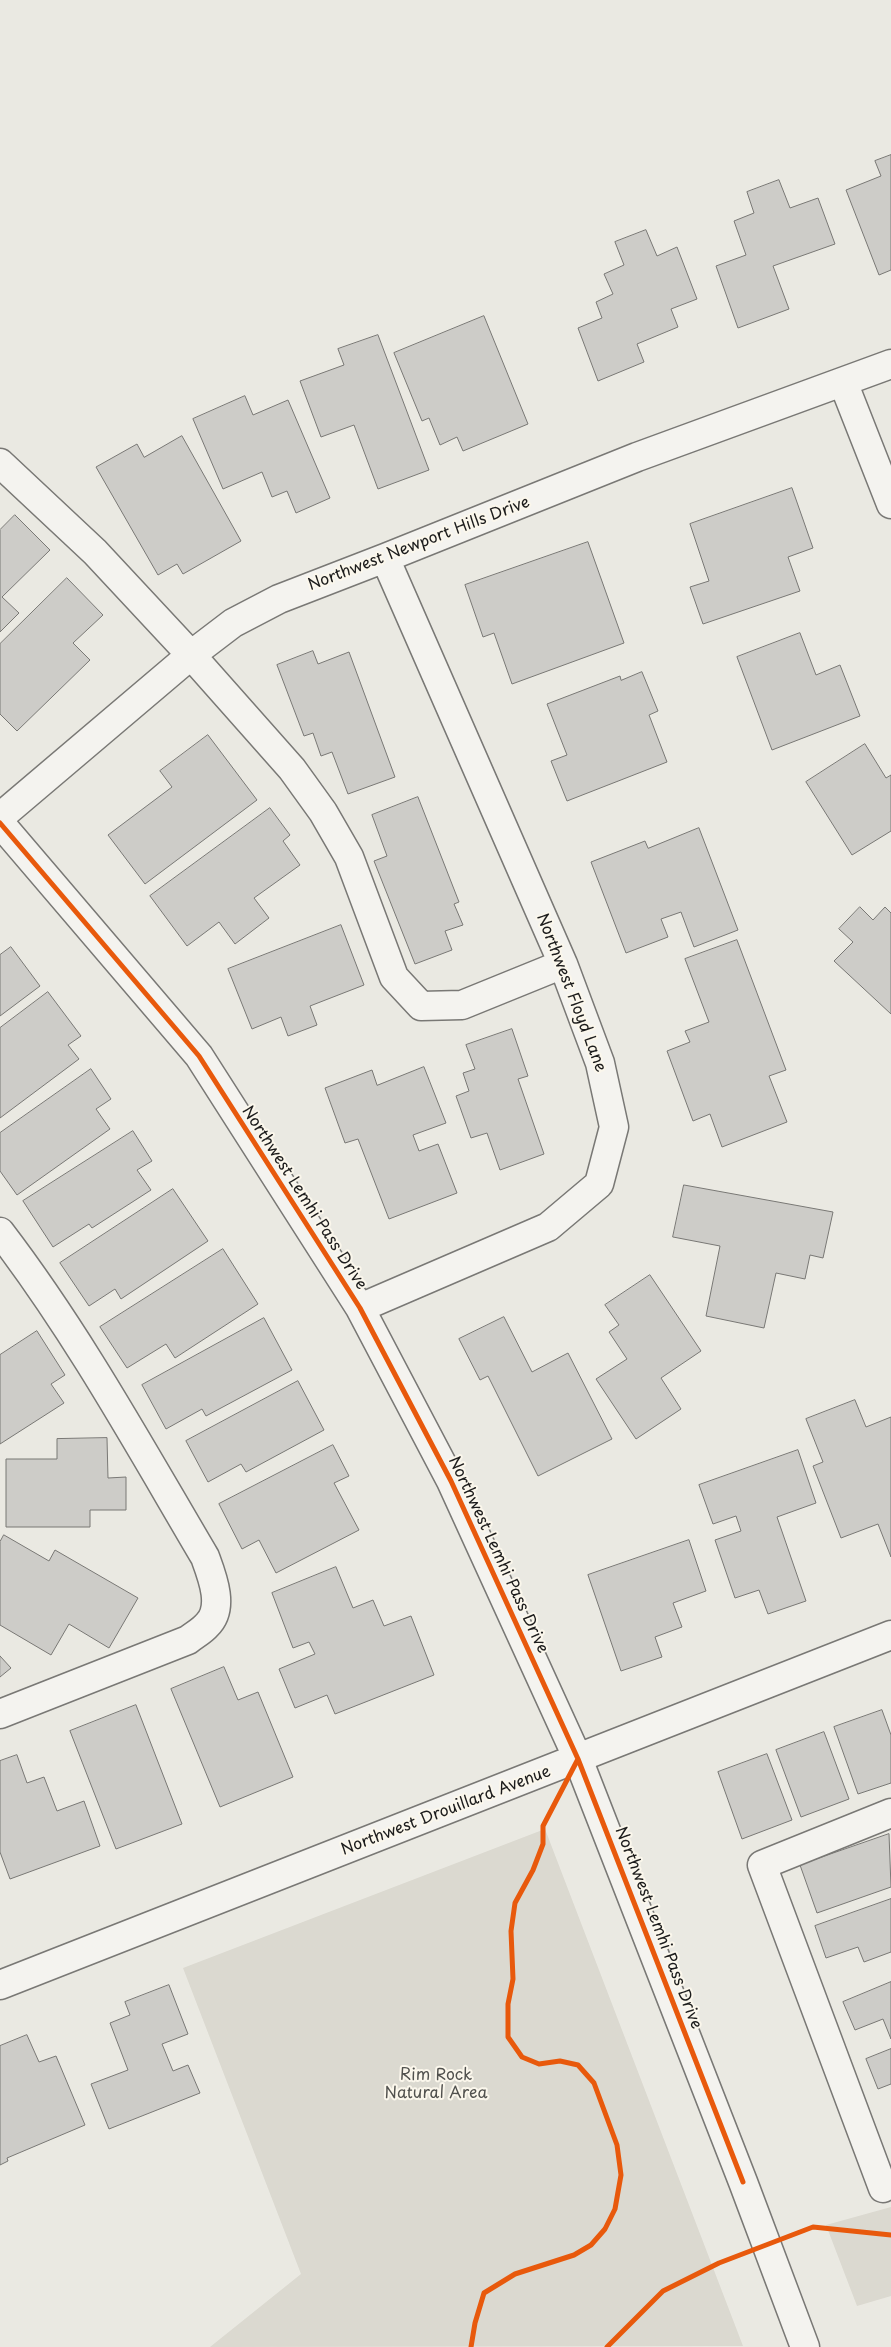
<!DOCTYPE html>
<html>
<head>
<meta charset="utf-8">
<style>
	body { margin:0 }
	canvas { display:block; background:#eae9e2 }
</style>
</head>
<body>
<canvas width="891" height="2347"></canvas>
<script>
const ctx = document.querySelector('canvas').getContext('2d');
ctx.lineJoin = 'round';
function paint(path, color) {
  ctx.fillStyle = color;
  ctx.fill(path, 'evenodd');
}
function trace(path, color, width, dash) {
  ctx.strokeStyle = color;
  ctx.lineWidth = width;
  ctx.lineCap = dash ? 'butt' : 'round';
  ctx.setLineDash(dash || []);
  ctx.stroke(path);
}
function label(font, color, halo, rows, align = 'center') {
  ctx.font = font + ' "Playpen Sans",sans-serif';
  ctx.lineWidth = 4;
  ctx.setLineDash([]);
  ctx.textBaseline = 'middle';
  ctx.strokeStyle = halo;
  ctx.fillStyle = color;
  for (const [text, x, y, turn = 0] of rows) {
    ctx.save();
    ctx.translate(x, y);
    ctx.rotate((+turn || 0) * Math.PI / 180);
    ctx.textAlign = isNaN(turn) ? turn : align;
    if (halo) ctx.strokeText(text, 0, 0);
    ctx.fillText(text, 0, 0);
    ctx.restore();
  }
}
const green = new Path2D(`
	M545 1829 743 2346 210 2347 301 2274 183 1968Z
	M891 2207V2296L857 2306 826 2225Z`);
const building = new Path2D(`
	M891 155V270L879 275 846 190 881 176 875 161Z
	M779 180 790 208 818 198 835 244 773 266 789 309 738 328 716 266 746 255 734 221 754 213 747 192Z
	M646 230 657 256 677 247 697 299 671 309 678 327 637 344 644 362 598 381 578 328 602 318 596 302 613 294 604 274 624 265 615 242Z
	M484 316 528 424 463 451 457 437 440 445 429 418 422 421 394 353Z
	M378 335 429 470 378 489 354 425 321 437 300 381 344 365 338 349Z
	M245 396 253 415 288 400 330 498 296 513 287 491 272 497 262 472 223 489 193 419Z
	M182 436 241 541 183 574 177 564 158 575 96 467 137 444 144 457Z
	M792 488 813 548 788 557 800 591 703 624 690 587 709 581 690 524Z
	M15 515 50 550 2 597 19 613 0 632V530Z
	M588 542 624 643 512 684 494 633 483 637 465 585Z
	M67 578 103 615 73 643 90 660 17 731 0 714V644Z
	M800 633 816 675 840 665 860 716 772 750 737 657Z
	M313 651 318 664 349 652 395 777 348 794 332 752 321 756 313 733 304 736 277 665Z
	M642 672 658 711 649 715 667 762 567 801 551 761 567 755 547 704 620 676 621 680Z
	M208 735 257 800 145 884 108 835 172 787 160 771Z
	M865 744 886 778 891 775V831L852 855 806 782Z
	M418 797 459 902 454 904 463 925 445 931 452 950 415 964 374 861 387 856 372 815Z
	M270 808 290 835 283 841 300 865 254 898 269 918 235 944 219 922 187 946 150 896Z
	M699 828 738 930 694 947 681 912 661 919 668 937 626 953 591 862 645 841 648 848Z
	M860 907 873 920 885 907 891 913V1014L834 961 853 942 839 929Z
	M341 925 364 985 310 1006 317 1025 288 1036 281 1017 252 1029 228 969Z
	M737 940 786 1070 769 1076 787 1122 722 1147 710 1114 693 1121 667 1051 690 1042 685 1031 709 1022 685 959Z
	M11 947 40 986 0 1016V955Z
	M48 992 81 1036 68 1045 79 1059 0 1118V1028Z
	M512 1029 528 1076 518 1079 544 1154 500 1170 487 1133 471 1138 456 1096 469 1091 463 1073 475 1069 466 1045Z
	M424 1067 446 1123 413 1135 419 1151 438 1144 457 1193 389 1219 358 1139 345 1143 325 1088 372 1070 377 1085Z
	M91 1069 111 1099 96 1109 110 1129 17 1195 0 1171V1133Z
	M133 1131 152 1161 137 1170 151 1190 92 1228 89 1224 53 1247 23 1201Z
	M684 1185 833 1212 823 1258 810 1255 805 1279 776 1273 764 1328 706 1316 720 1246 673 1237Z
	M173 1189 208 1241 121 1299 115 1289 89 1306 60 1263Z
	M223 1249 258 1304 175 1358 166 1344 127 1368 100 1327Z
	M650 1275 701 1351 661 1378 681 1409 636 1439 596 1379 627 1359 609 1332 619 1325 605 1305Z
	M504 1317 532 1372 568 1353 612 1439 538 1476 488 1376 480 1380 459 1339Z
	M264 1318 292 1370 206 1416 202 1409 166 1429 142 1385Z
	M37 1331 65 1375 51 1384 64 1403 0 1444V1355Z
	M298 1381 324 1430 246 1472 241 1464 208 1482 186 1441Z
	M855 1400 866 1427 891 1417V1557L878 1524 841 1538 813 1466 823 1462 806 1419Z
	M107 1438 108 1478 126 1477V1510H90V1527H6V1459H57V1439Z
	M333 1445 349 1476 334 1483 359 1530 276 1573 259 1540 242 1549 219 1504Z
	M798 1450 816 1503 777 1517 806 1601 768 1614 759 1590 735 1598 715 1540 741 1531 736 1516 713 1524 699 1485Z
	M4 1535 49 1561 55 1550 138 1598 109 1648 69 1624 51 1655 0 1625V1542Z
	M689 1540 706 1591 673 1603 682 1627 655 1637 662 1657 621 1671 588 1575Z
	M336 1567 353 1608 373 1600 384 1626 411 1616 434 1675 335 1714 327 1695 295 1708 279 1669 315 1654 309 1642 293 1648 272 1593Z
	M0 1656 11 1668 0 1677Z
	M224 1667 238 1700 258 1692 293 1777 220 1807 171 1689Z
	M136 1705 182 1824 116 1849 70 1731Z
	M882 1710 891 1735V1783L858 1794 834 1727Z
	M824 1732 849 1799 801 1817 776 1750Z
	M767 1754 792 1820 742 1839 718 1772Z
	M17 1755 27 1783 44 1777 57 1811 84 1801 100 1846 10 1879 0 1852V1761Z
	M889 1834 891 1887 817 1913 800 1865Z
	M891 1899V1952L864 1962 858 1947 826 1958 815 1926Z
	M891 1982V2039L883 2019 855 2030 843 2002Z
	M169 1985 188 2034 162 2044 173 2071 188 2065 200 2093 109 2129 91 2084 128 2070 110 2023 130 2015 125 2002Z
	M27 2035 39 2062 56 2056 85 2125 7 2158 8 2161 0 2165V2046Z
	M891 2049V2084L878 2089 866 2059Z`);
const minor = new Path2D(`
	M843 382 891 504
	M0 463 95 552 191 655 292 769 323 812 349 857 394 977 421 1006 462 1005 563 964
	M0 817 191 655 233 623 279 599 385 558 637 457 891 364
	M0 823 199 1056 360 1308 451 1481 578 1759 743 2182 805 2347
	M0 1232C78 1334 140 1447 205 1557 212 1576 225 1608 207 1625 202 1631 194 1635 188 1640L0 1714
	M360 1308 548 1227 599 1184 614 1127 600 1063 563 964 385 558
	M0 1985 891 1635
	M883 2188 762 1865 891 1813`);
const cycleway = new Path2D(`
	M0 823 199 1056 360 1308 451 1481 578 1759 743 2182
	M471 2347 475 2323 484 2293 515 2274 574 2255 591 2245 605 2229 615 2209 621 2175 617 2145 594 2083 578 2065 560 2061 539 2064 522 2057 508 2037V2004L513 1979 511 1931 515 1903 533 1870 543 1844V1826L578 1759
	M607 2347 663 2291 719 2263 813 2227 891 2235`);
const streetNames = [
	["Northwest Newport Hills Drive",419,544,-21],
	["Northwest Floyd Lane",571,993,69],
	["Northwest Lemhi Pass Drive",304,1198,57],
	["Northwest Lemhi Pass Drive",498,1555,65],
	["Northwest Drouillard Avenue",446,1811,-21],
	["Northwest Lemhi Pass Drive",658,1928,69]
];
const parkNames = [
	["Rim Rock",436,2076],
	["Natural Area",436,2094]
];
paint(green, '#dbd9d0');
paint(building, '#cdccc8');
trace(building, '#797875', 1);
trace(minor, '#797875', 31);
trace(minor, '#f4f3ef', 28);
trace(cycleway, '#e8590c', 5);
label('16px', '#1c1c1c', '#fbf7ec', streetNames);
label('16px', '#51514e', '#fbf7ec', parkNames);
</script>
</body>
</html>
